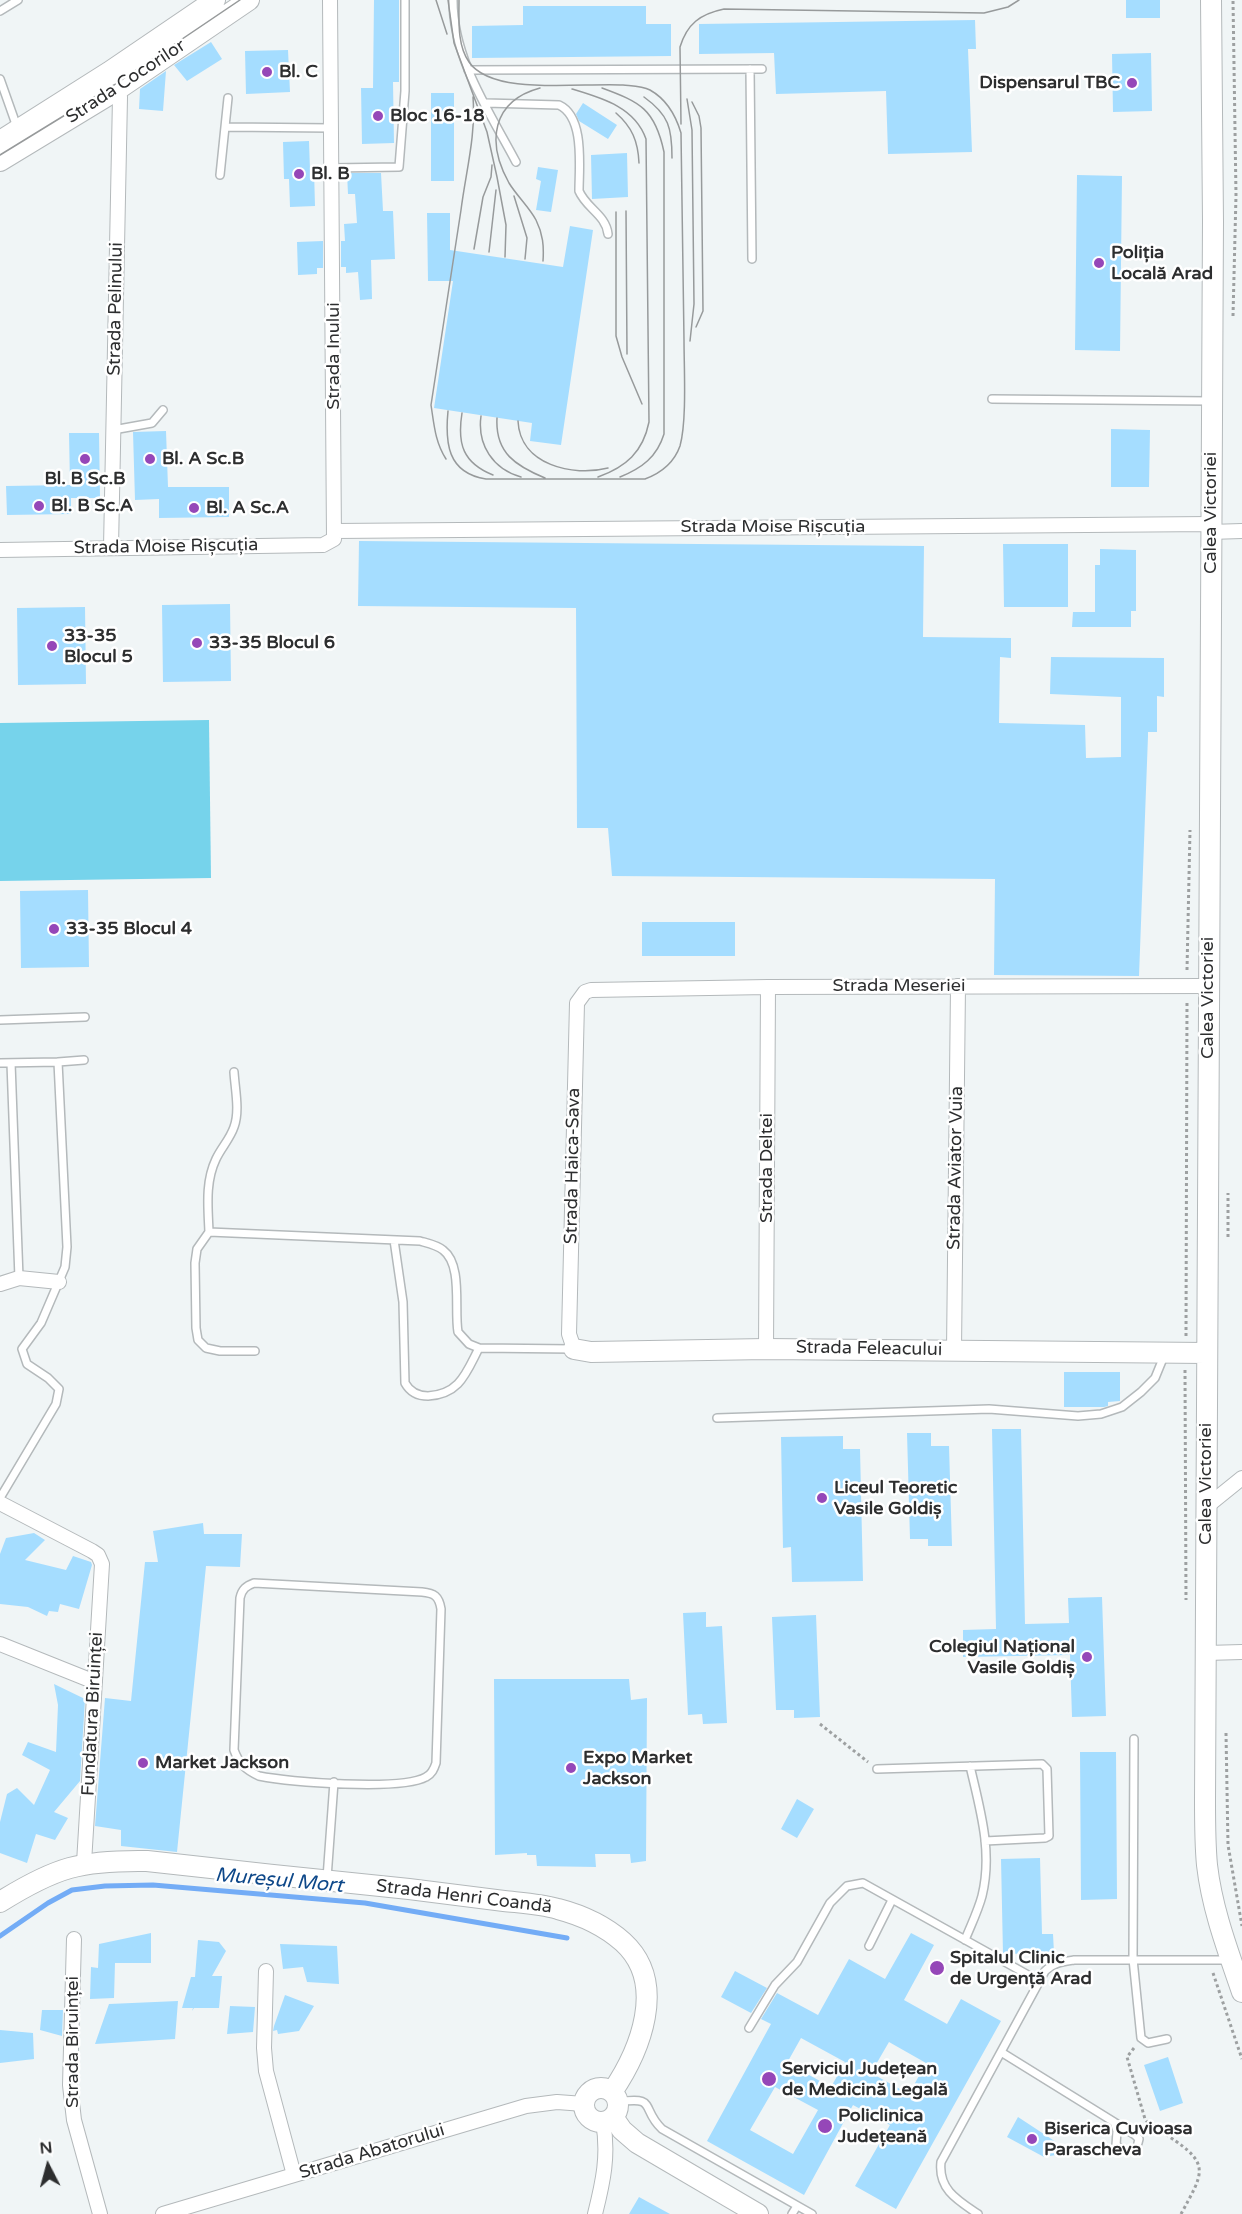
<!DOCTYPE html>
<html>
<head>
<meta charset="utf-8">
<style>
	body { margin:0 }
	#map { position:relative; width:1242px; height:2214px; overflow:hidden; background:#f0f5f6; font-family:"Varela Round",sans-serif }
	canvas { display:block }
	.north { position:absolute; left:18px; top:2136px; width:60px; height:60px; -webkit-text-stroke:4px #fff; paint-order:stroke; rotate:354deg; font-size:16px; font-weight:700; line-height:24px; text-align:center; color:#2d2e2f }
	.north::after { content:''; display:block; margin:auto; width:21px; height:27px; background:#2d2e2f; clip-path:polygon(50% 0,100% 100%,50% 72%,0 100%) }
</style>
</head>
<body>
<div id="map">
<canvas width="1242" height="2214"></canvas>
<div class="north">N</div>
</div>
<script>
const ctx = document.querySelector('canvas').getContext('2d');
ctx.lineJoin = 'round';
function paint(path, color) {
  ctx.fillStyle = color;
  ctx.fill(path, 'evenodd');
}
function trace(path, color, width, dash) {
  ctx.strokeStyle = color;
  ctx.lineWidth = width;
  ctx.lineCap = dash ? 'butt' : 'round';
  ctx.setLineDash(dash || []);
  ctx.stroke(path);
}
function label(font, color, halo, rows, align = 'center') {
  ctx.font = font + ' "Varela Round",sans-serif';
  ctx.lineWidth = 5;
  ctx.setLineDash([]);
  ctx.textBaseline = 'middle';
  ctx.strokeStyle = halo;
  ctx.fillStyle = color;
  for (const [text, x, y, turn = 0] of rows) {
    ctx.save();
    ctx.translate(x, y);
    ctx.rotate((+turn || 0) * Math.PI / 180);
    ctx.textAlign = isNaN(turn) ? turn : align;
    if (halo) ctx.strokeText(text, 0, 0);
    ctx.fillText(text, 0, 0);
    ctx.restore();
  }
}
const green = new Path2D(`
	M209 720 211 878 0 881V723Z`);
const stream = new Path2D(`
	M0 1936 48 1903 72 1890 105 1886 153 1885 365 1903 567 1938`);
const building = new Path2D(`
	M374 0H399V82H393L394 143 362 144 361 88H373Z
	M1126 0H1160V18H1126Z
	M523 6H646V24H671V56L472 58V26L523 25Z
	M975 20 976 49H968L972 152 888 154 886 91 776 94 774 53 699 54V24Z
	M211 42 222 59 187 81 174 65Z
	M288 50 290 92 246 94 245 51Z
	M1151 53 1152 111 1113 112 1112 54Z
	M166 71 163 111 139 109 140 89Z
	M431 93H454V181H431Z
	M583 103 617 125 608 139 579 121 576 114Z
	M309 141 310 170H314L315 206 290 207 289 179H284L283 142Z
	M627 153 628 197 592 199 591 155Z
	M538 167 558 170 551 212 536 210 541 181 536 179Z
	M347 173H381L383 211H393L395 259 371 260 372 299 360 300 358 272 346 273V267H341V241H345L344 224 357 223 355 194H348Z
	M1077 175 1122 176 1120 351 1075 350Z
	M427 213H450V250L563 267 570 226 593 230 561 445 530 441 532 423 434 408 453 281H428Z
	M323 241V268H317V274L298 275 297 242Z
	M1111 429 1150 430 1149 487H1111Z
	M166 431 168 487H229V517L159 518V499L135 500 133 432Z
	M69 433H99L100 498H71V514L7 515 6 486 70 485Z
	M359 541 924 546 923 637 1011 638V658L1000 657 999 723 1085 725 1086 758 1121 757V697L1050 694 1051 657 1164 658V697L1157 696V732H1148V736L1139 976 994 975 995 879 612 876 608 828H577L576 608 358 606Z
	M1003 544H1068V607H1004Z
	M1100 549 1136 550V611H1131V627H1072L1073 612H1095V565H1100Z
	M230 604 231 681 163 682 162 605Z
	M85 607 86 684 18 685 17 608Z
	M88 890 89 967 21 968 20 891Z
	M642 922H735V956H642Z
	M1064 1372H1120V1401L1108 1402V1406L1104 1407H1064Z
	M992 1429H1021L1025 1624 1069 1623 1068 1598 1102 1597 1106 1716 1072 1717 1070 1655 963 1657V1630L996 1629Z
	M907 1433H931V1446H949L952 1546H928V1539H910Z
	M843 1436V1449H860L863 1581 792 1582 791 1547 783 1548 781 1437Z
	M203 1523 204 1534H242L240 1567 206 1566 177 1852 121 1846V1830L95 1826 105 1698 131 1701 145 1562H158L153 1531Z
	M34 1533 45 1540 25 1560 66 1570 73 1556 91 1562 92 1565 79 1609 60 1604 58 1612 49 1611 47 1616 28 1607 0 1604V1554L6 1538Z
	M706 1612V1627L722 1626 727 1723 703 1724 702 1714 688 1715 683 1613Z
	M816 1615 820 1717 794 1718V1710H776L772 1617Z
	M494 1679H629L631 1700 647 1698 646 1861 631 1863 630 1854H595L596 1867 537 1866 536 1855H527V1853L495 1855Z
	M54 1684 85 1699 80 1781 54 1812 68 1818 55 1840 36 1834 27 1863 0 1853V1822L7 1794 17 1788 34 1805 50 1770 22 1755 28 1742 56 1752 58 1705Z
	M1080 1752H1116L1117 1899 1081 1900Z
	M797 1799 814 1809 797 1838 781 1829Z
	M1040 1858 1042 1934H1053L1054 1953 1003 1954 1001 1859Z
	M151 1933V1963H115L114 1998 90 1999 91 1967 98 1968 99 1944Z
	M911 1933 934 1945 904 2000 947 2024 961 1999 1001 2021 896 2209 855 2186 890 2125 853 2105 804 2195 707 2141 771 2024 761 2019 777 1993 818 2015 849 1959 885 1979ZM801 2038 845 2062 831 2087 787 2063ZM889 2042 926 2063 909 2094 871 2073ZM775 2087 818 2110 793 2154 750 2130Z
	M198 1940 219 1942 226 1951 212 1976H222L219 2008H194L192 2011 193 2008H182L191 1977H195Z
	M280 1944 337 1946 339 1984 307 1982 303 1967 283 1969Z
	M735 1971 767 1988 751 2013 721 1997Z
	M285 1995 314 2006 299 2031 278 2034 277 2030 273 2031 274 2026Z
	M178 2001 175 2039 95 2044 109 2004Z
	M230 2006 255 2007 253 2032 227 2034Z
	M42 2010H63L62 2036 40 2030Z
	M0 2030 33 2033 34 2059 0 2063Z
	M1168 2057 1183 2103 1160 2111 1144 2065Z
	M1018 2117 1056 2142 1059 2152 1056 2155 1044 2157 1007 2137Z
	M639 2197 670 2214H629Z`);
const path = new Path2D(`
	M1233 316 1236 195 1233 0
	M1187 970 1190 830
	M1228 1237V1193
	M1186 1336 1187 1001
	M1185 1370 1186 1600
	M820 1724 868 1762
	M1226 1733 1228 1845 1242 1926
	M1213 1973 1242 2059
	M1134 2048 1127 2057 1145 2119C1150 2127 1160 2131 1168 2136 1212 2164 1203 2173 1181 2214`);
const lane = new Path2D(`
	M453 0C453 59 489 111 516 162
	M0 11 18 0
	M750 69 752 259
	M468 70 762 69
	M0 79 17 127
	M486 103 559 105C585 117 579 167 579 191 586 208 606 215 608 234
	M226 127 331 128
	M332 168 399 167 405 91V0
	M220 175 228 98
	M992 399 1210 401
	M113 430 152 423 163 410
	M0 1020 85 1017
	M58 1062 84 1060
	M0 1063 58 1062 67 1247 65 1267 41 1323 22 1349 27 1364 48 1378 59 1389 56 1404 0 1498
	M11 1063 19 1278
	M209 1232C208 1207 205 1182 216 1159 221 1148 230 1139 234 1127 240 1111 235 1089 234 1072
	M394 1240 403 1302 405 1383C410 1392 417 1396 428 1396 460 1394 466 1373 479 1348
	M255 1351H220L206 1348 198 1340 196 1328 195 1263 197 1249 209 1232 420 1241C427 1243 437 1245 443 1250 463 1265 454 1309 458 1332L469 1344 479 1348 573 1349
	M717 1418 989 1409 1078 1416 1101 1414 1122 1407 1141 1392 1155 1378 1164 1356
	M254 1583 422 1592C434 1593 439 1596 441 1609L436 1763C434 1769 432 1774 426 1777 401 1791 289 1782 259 1776 246 1770 239 1764 234 1750L240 1598C242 1589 246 1586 254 1583Z
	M1134 1739 1133 1959 1141 2038 1148 2043 1167 2039
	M877 1769 1042 1764 1047 1769 1049 1836 1045 1838 985 1841
	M327 1878 334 1782
	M965 1940C971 1925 978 1911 982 1896 993 1852 980 1809 970 1766
	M869 1946 892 1900
	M749 2028 775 1985 797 1962 830 1903 847 1886 863 1883 1039 1981
	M1001 2052 1135 2135 1139 2139 1138 2143
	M618 2102C658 2096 640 2108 662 2129L812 2214
	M1114 2122 1117 2131 1116 2145 1120 2148
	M792 2214 797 2206
	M978 2214C957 2200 938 2189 941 2162L1045 1971C1053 1963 1062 1962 1074 1960H1230`);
const street = new Path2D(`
	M335 531 1211 524
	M1210 532 1242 531
	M111 547 120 97 113 83
	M0 550 323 545 334 539 330 0
	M0 1284 19 1278 59 1282
	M574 1349 569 1334 577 1003 585 992 591 990 768 987 1208 986
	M766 1349 768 987
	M954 1350 958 986
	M0 1503 92 1551 98 1555 102 1564 84 1863
	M1206 1507 1242 1478
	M0 1644 95 1682
	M1206 1653 1242 1652
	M74 1939 70 2085 74 2120 100 2214
	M266 1971 264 2048 266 2071 294 2175
	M163 2214 526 2106 557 2102 584 2104
	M595 2214C603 2182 609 2155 603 2122`);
const secondary = new Path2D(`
	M1211 0 1213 221 1205 1800C1205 1822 1205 1844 1207 1865 1212 1909 1228 1951 1242 1992
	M0 141 109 72 215 0
	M0 161 117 90 249 0
	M574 1349 591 1352 766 1349 1206 1353
	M0 1902C56 1867 81 1860 147 1861 234 1871 322 1880 409 1889 441 1893 473 1897 504 1901 522 1903 541 1904 558 1909 581 1915 605 1926 623 1942 668 1983 640 2051 612 2092
	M584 2105a17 17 0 1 1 34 0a17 17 0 1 1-34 0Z
	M613 2117 622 2130 637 2143 758 2214`);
const tram = new Path2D(`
	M436 0 447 34
	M448 0 454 43 487 132 497 177 506 225 505 257
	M540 88C492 101 486 142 509 183 517 196 529 207 536 220 543 234 544 246 543 261
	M602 88C640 102 655 109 664 152V434C657 457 642 468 620 477
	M572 89C602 98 635 107 646 139L649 422C643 452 626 467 598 477
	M644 97C669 115 672 128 672 158
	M687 99 692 130 694 304 690 341
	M692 102 699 116 701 128 703 311 696 327
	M616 113C632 127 638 141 639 163
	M681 124 680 47C687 24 700 14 724 9L984 13 1008 7 1019 0
	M0 155 114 85 240 0
	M514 196 527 238 525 259
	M626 211 627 354
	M616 212V336L622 357 642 404
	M474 249 483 197 491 177 492 165
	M489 252 496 190
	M448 411C445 442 447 473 486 479H645C661 473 674 463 680 446 687 421 684 368 684 340 683 271 682 202 681 133 676 116 666 99 650 90 642 86 632 86 623 85 584 82 493 97 469 62 457 45 459 20 459 0
	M462 413C457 444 463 463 493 475
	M481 416C477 445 493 469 521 477
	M497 418C495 453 516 466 545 478
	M518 421C520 465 573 477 608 468
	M446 459C435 442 434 424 431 405 441 340 451 275 461 210 466 171 476 136 473 97`);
const markers = [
	[267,72,6,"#9547b8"],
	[1132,83,6,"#9547b8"],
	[378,116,6,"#9547b8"],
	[299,174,6,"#9547b8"],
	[1099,263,6,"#9547b8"],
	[85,459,6,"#9547b8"],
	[150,459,6,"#9547b8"],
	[39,506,6,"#9547b8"],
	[194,508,6,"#9547b8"],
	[197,643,6,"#9547b8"],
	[52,646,6,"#9547b8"],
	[54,929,6,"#9547b8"],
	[822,1498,6,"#9547b8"],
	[1087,1657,6,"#9547b8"],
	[143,1763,6,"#9547b8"],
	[571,1768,6,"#9547b8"],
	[937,1968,8,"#9547b8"],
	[769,2079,8,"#9547b8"],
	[825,2126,8,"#9547b8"],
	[1032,2139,6,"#9547b8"]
];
const poiNames = [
	["Bl. C",279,72],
	["Dispensarul TBC",1120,83,"right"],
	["Bloc 16-18",390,116],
	["Bl. B",311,174],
	["Poliția",1111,253],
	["Locală Arad",1111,274],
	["Bl. A Sc.B",162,459],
	["Bl. B Sc.B",85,479,"center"],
	["Bl. B Sc.A",51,506],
	["Bl. A Sc.A",206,508],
	["33-35",64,636],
	["Blocul 5",64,657],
	["33-35 Blocul 6",209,643],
	["33-35 Blocul 4",66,929],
	["Liceul Teoretic",834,1488],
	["Vasile Goldiș",834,1509],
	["Colegiul Național",1075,1647,"right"],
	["Vasile Goldiș",1075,1668,"right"],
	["Expo Market",583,1758],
	["Jackson",583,1779],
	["Market Jackson",155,1763],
	["Spitalul Clinic",950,1958],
	["de Urgență Arad",950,1979],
	["Serviciul Județean",782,2069],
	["de Medicină Legală",782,2090],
	["Policlinica",838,2116],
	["Județeană",838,2137],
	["Biserica Cuvioasa",1044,2129],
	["Parascheva",1044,2150]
];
const streetNames = [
	["Strada Cocorilor",126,82,-33],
	["Strada Pelinului",116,309,-89],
	["Strada Inului",334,356,-90],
	["Calea Victoriei",1211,513,-90],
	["Strada Moise Rișcuția",773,527],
	["Strada Moise Rișcuția",166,547,-1],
	["Strada Meseriei",899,986],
	["Calea Victoriei",1208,998,-90],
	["Strada Haica-Sava",573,1166,-89],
	["Strada Deltei",767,1168,-90],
	["Strada Aviator Vuia",956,1168,-89],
	["Strada Feleacului",869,1349,1],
	["Calea Victoriei",1206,1484,-90],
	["Fundatura Biruinței",93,1714,-87],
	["Strada Henri Coandă",464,1897,7],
	["Strada Biruinței",73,2042,-90],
	["Strada Abatorului",372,2152,-17]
];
const waterNames = [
	["Mureșul Mort",279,1881,5]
];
paint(green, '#76d3eb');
trace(stream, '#73acf6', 5);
paint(building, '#a5ddff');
trace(lane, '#b4b9bb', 10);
trace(street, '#b4b9bb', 16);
trace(secondary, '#b4b9bb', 22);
trace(path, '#9da0a1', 3, [3, 3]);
trace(lane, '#fff', 7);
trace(street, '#fff', 14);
trace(secondary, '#fff', 20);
trace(tram, '#979a9b', 1.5);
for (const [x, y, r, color] of markers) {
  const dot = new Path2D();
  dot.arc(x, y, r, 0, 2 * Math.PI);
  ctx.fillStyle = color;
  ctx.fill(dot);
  trace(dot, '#fff', 2);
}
label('bold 18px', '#2d2e2f', '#fff', poiNames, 'left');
label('18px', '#2d2e2f', '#fff', streetNames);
label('italic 20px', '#0e4889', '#fff', waterNames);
</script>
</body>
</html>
